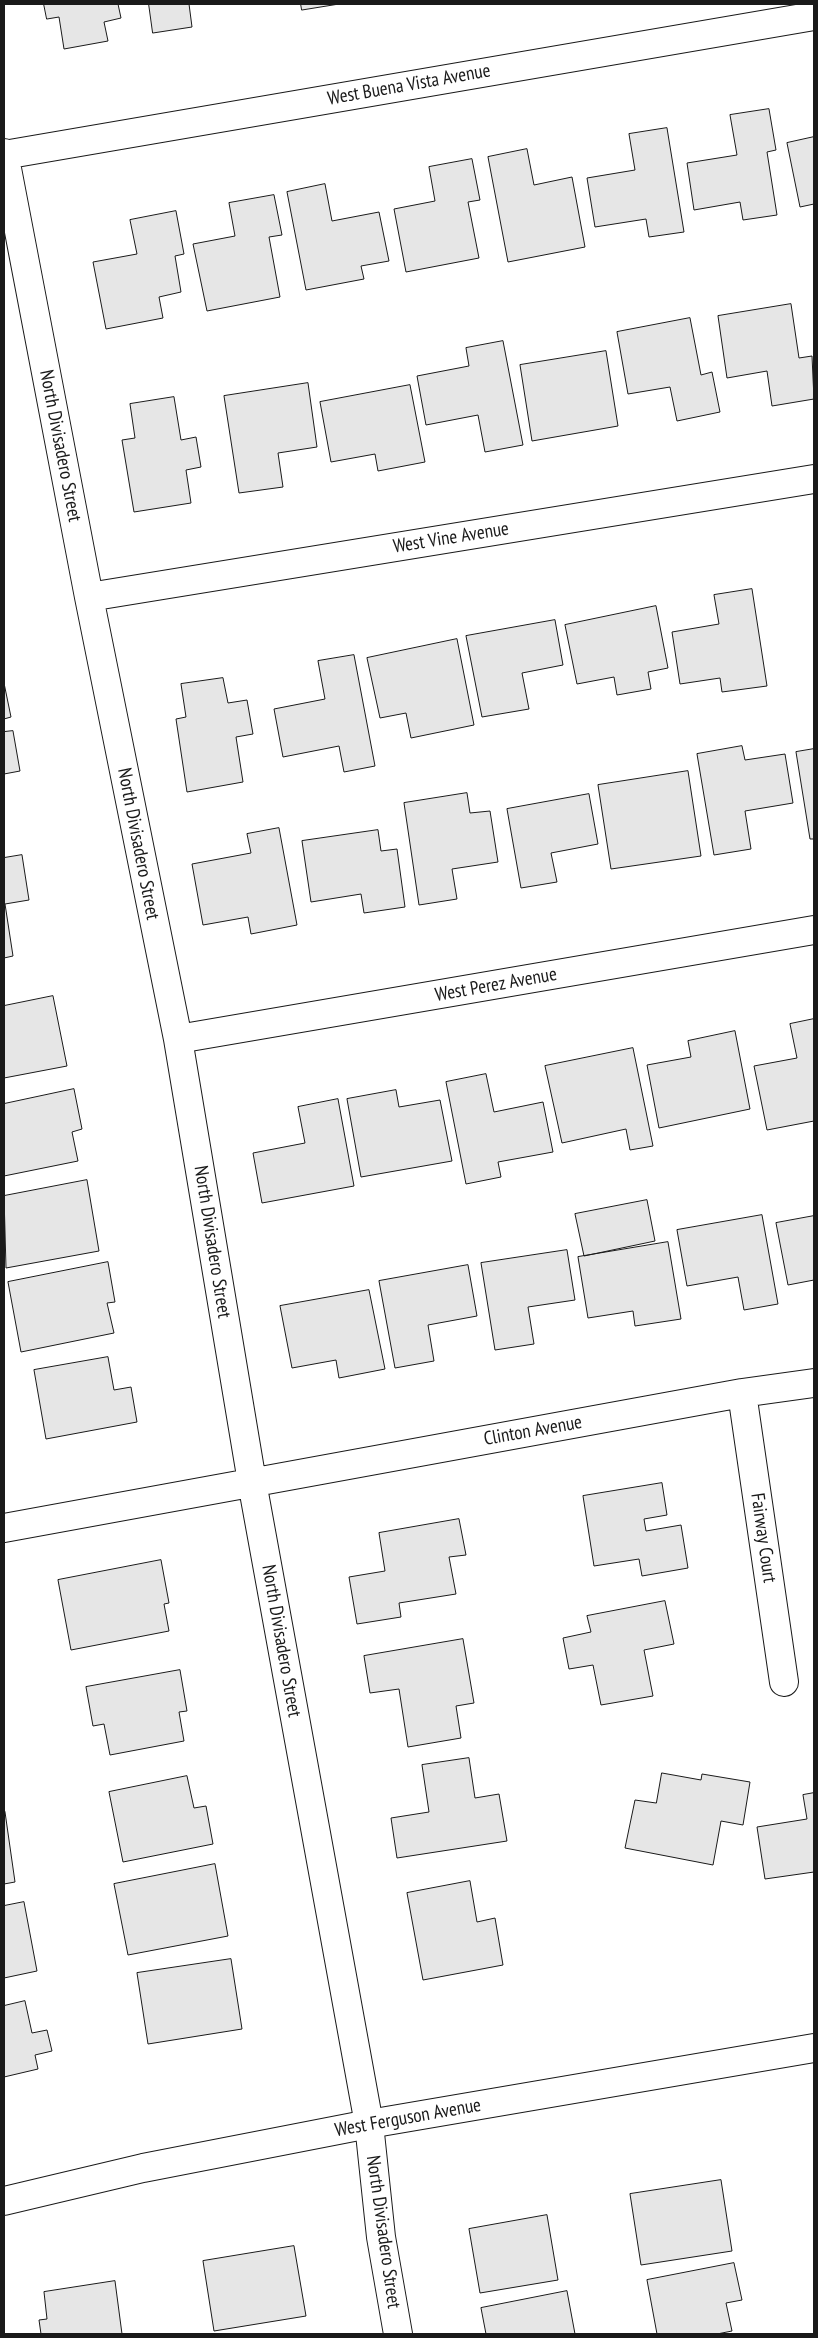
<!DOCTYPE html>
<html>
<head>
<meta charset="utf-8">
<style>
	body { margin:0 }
	#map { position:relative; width:818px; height:2338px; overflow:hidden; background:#fff; font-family:"PT Sans Narrow",sans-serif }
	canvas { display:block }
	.frame { position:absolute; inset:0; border:5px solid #1a1a1a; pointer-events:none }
</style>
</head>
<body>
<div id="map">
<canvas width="818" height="2338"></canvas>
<div class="frame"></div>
</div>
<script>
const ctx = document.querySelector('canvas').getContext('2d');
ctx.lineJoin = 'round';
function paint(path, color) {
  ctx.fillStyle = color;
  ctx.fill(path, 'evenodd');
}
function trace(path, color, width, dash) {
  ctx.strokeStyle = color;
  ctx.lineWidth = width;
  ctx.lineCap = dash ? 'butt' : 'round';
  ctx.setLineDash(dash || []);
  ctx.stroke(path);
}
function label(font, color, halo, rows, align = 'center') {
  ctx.font = font + ' "PT Sans Narrow",sans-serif';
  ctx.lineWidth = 4;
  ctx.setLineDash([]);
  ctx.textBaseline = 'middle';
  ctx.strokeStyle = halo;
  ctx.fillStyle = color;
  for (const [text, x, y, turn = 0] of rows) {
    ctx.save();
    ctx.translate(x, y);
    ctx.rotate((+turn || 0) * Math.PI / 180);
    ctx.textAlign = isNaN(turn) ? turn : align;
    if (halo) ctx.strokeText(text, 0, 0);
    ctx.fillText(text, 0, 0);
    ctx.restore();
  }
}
const building = new Path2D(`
	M44 4H118L121 18 104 22 108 41 64 49 59 17 47 19Z
	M149 4H189L192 27 153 33Z
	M301 4H339L302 10Z
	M769 109 776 150 767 152 777 215 743 220 740 202 694 210 687 163 737 155 730 115Z
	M667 128 684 232 649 237 646 219 595 227 587 178 635 170 629 134Z
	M814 137V204L800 207 787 143Z
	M527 149 534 185 572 177 585 247 508 262 488 157Z
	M472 159 480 200 468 202 479 258 406 272 394 209 435 201 429 167Z
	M325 184 332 221 379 212 389 261 361 266 364 279 306 290 287 192Z
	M274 195 282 235 269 237 280 297 207 311 193 244 235 236 229 203Z
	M176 211 184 254 175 256 181 292 159 297 163 318 106 329 93 262 137 254 130 220Z
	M791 304 799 358 812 356 814 399 772 406 767 371 727 378 718 316Z
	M690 318 701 375 712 372 720 412 677 421 670 387 628 394 617 332Z
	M503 341 523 445 485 452 478 415 426 425 417 376 469 366 466 348Z
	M606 351 618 426 532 441 520 365Z
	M308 383 317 447 278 453 283 487 239 493 224 396Z
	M410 385 425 462 378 471 375 454 331 462 320 402Z
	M174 397 181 440 196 437 201 467 186 470 191 503 134 512 122 440 135 438 130 404Z
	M752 589 767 686 722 692 720 678 680 684 672 632 719 624 714 595Z
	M656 606 668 668 648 672 651 689 617 695 614 677 577 684 565 625Z
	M555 620 563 665 522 673 529 709 482 717 466 636Z
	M457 639 474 725 411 738 406 713 380 718 367 658Z
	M354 655 375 766 344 772 339 746 283 757 274 709 325 699 318 661Z
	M223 678 228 703 247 700 253 734 236 737 243 782 187 792 176 719 186 717 181 684Z
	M4 683 11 717 4 719Z
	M13 731 20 771 4 774V732Z
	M742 746 745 760 785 754 793 803 745 811 751 849 714 855 697 754Z
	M814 749V839H810L796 752Z
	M688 771 701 856 611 869 598 785Z
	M467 793 470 813 490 811 498 862 452 869 457 899 419 905 404 803Z
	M589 794 598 844 551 853 557 882 521 888 507 809Z
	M279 828 297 925 251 934 248 917 203 925 192 864 251 853 247 834Z
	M378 830 381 851 397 849 405 907 364 913 361 894 311 902 302 841Z
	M22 855 29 900 5 904 13 956 4 958V858Z
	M53 996 67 1066 4 1078V1006Z
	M814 1019V1121L767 1130 754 1066 797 1058 790 1024Z
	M735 1031 750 1109 659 1128 647 1065 691 1057 688 1041Z
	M633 1048 653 1146 630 1150 626 1129 562 1143 545 1066Z
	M486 1074 494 1112 543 1102 553 1152 498 1162 501 1177 466 1184 446 1082Z
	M74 1089 82 1129 72 1132 78 1161 4 1176V1104Z
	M396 1090 399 1107 440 1100 452 1161 361 1177 347 1099Z
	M338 1099 354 1186 262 1203 253 1153 305 1143 298 1107Z
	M87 1180 99 1251 6 1268 4 1196Z
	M647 1200 655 1241 584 1256 575 1214Z
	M762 1215 778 1304 744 1310 738 1277 687 1286 677 1230Z
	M814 1216V1280L788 1285 776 1223Z
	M668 1242 681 1319 635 1326 633 1311 588 1318 578 1257Z
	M567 1250 575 1300 528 1307 534 1344 495 1350 481 1263Z
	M108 1262 115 1302 107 1303 114 1333 21 1352 8 1282Z
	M468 1265 477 1316 428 1325 434 1361 395 1368 379 1281Z
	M369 1290 385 1369 339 1378 336 1360 292 1368 280 1306Z
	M108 1357 114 1390 131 1387 137 1422 46 1439 34 1370Z
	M662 1483 667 1515 644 1519 646 1531 681 1525 688 1568 642 1576 639 1559 594 1566 583 1496Z
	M459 1519 466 1555 449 1557 456 1594 399 1603 401 1617 357 1624 349 1577 385 1571 379 1533Z
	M161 1560 169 1603 164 1604 169 1631 71 1650 58 1580Z
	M665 1601 674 1644 644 1650 653 1696 601 1705 593 1665 569 1669 563 1638 591 1632 587 1616Z
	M463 1639 474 1703 456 1706 461 1738 408 1747 399 1689 370 1693 364 1656Z
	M180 1670 187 1711 179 1712 184 1741 110 1755 104 1724 93 1726 86 1687Z
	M469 1758 475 1798 499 1794 507 1841 397 1858 391 1818 429 1812 422 1765Z
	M662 1773 701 1780 702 1774 750 1782 743 1825 721 1821 713 1865 625 1848 635 1800 656 1803Z
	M187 1776 194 1808 206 1806 213 1844 123 1862 109 1792Z
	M814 1793V1872L765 1879 757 1827 807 1819 803 1795Z
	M5 1812 15 1882 4 1884V1813Z
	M215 1864 228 1936 128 1955 114 1884Z
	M470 1881 477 1922 495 1918 503 1965 423 1980 407 1893Z
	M24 1902 37 1971 4 1978V1906Z
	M231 1959 242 2029 148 2044 137 1973Z
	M25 2001 32 2033 47 2030 52 2051 35 2055 38 2069 4 2077V2006Z
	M721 2180 732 2251 641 2265 630 2194Z
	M547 2215 558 2280 480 2293 469 2229Z
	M294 2246 306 2316 214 2331 203 2261Z
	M734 2263 742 2300 726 2303 732 2331 717 2334H657L647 2280Z
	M115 2281 122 2334H41L39 2320 47 2319 44 2292Z
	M567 2291 575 2334H486L481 2308Z`);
const minor = new Path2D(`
	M4 153 89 597 178 1039 252 1482 369 2124 381 2237 398 2334
	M4 155 814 16
	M89 597 814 479
	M178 1039 814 930
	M742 1393 784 1682
	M4 1528 742 1393 814 1383`);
const tertiary = new Path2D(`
	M4 2201 143 2168 369 2124 814 2048`);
const streetNames = [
	["West Buena Vista Avenue",409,85,-10],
	["North Divisadero Street",60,446,79],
	["West Vine Avenue",451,538,-9],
	["North Divisadero Street",138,844,79],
	["West Perez Avenue",496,985,-10],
	["North Divisadero Street",212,1242,81],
	["Clinton Avenue",533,1431,-10],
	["Fairway Court",763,1538,82],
	["North Divisadero Street",281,1641,80],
	["West Ferguson Avenue",408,2118,-10],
	["North Divisadero Street",383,2232,82]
];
paint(building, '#e6e6e6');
trace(building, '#1a1a1a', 1);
trace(minor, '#1a1a1a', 30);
trace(tertiary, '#1a1a1a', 30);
trace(minor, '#fff', 28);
trace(tertiary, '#fff', 28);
label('19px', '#1a1a1a', '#fff', streetNames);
</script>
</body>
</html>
